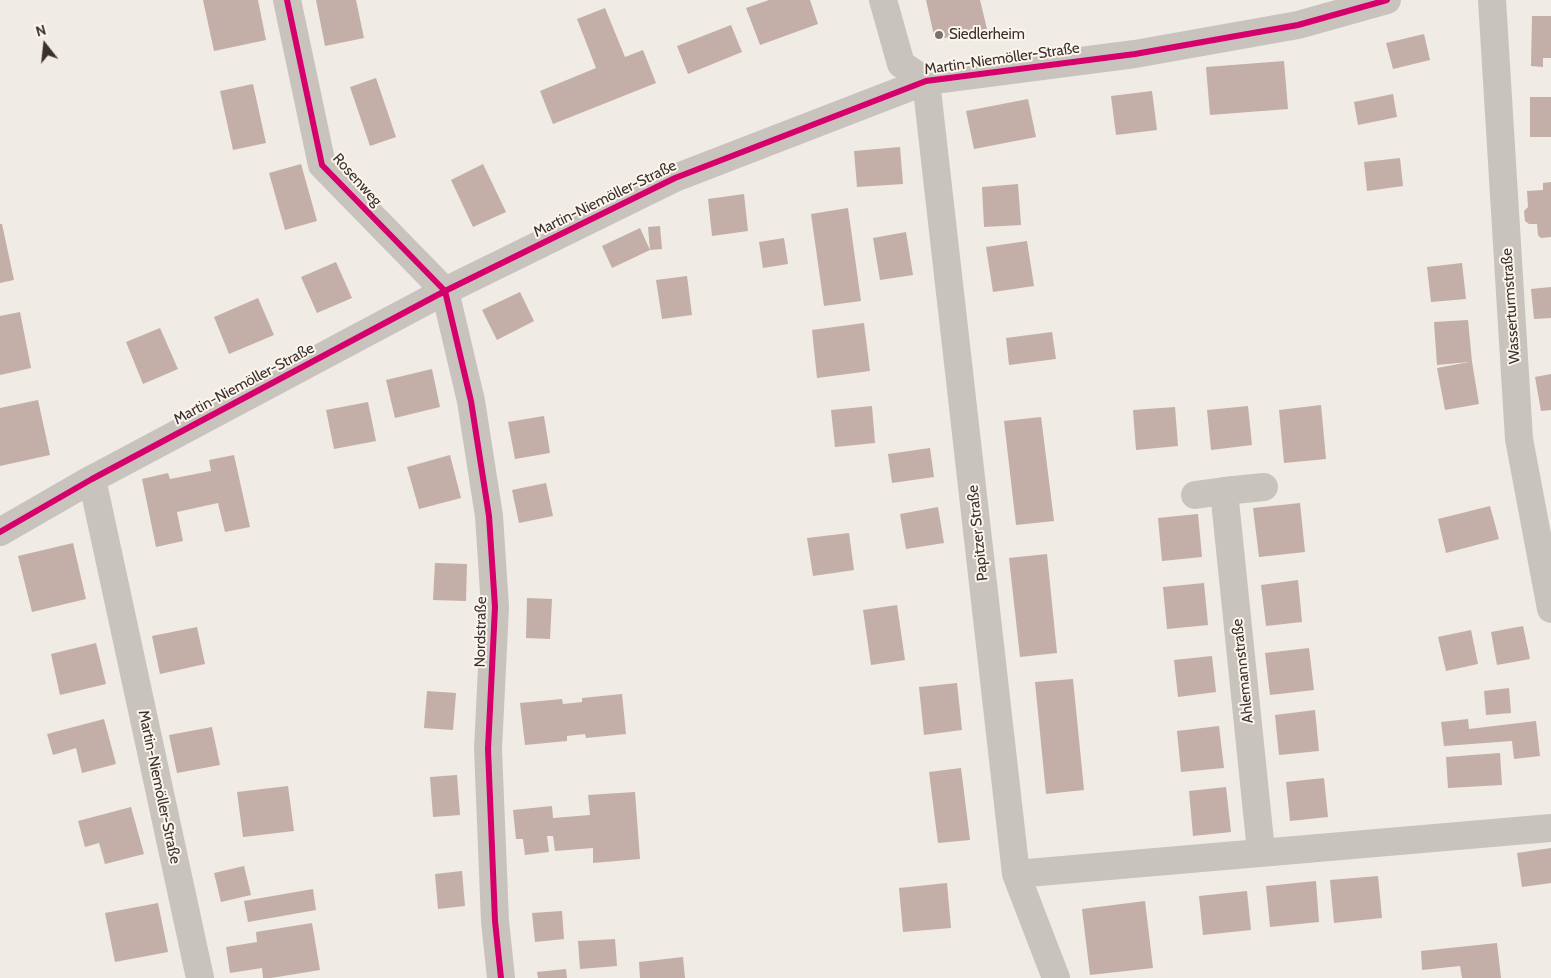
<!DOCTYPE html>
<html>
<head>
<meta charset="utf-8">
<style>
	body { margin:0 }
	#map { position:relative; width:1551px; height:978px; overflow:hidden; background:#f0ebe5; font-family:Cabin,sans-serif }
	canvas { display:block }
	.north { position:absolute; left:20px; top:20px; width:50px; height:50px; -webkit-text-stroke:4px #fbf5ee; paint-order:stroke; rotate:344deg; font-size:14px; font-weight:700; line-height:20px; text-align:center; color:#3b302b }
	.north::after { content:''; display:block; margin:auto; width:18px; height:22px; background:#3b302b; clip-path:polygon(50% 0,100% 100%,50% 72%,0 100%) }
</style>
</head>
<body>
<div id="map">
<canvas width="1551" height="978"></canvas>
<div class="north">N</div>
</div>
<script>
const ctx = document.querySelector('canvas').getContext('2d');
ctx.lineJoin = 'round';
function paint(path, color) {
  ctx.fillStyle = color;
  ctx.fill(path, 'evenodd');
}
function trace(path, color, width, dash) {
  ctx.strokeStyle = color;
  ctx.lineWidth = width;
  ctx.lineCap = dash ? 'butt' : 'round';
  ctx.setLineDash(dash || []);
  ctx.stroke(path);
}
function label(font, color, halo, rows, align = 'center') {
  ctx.font = font + ' Cabin,sans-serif';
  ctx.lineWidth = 4;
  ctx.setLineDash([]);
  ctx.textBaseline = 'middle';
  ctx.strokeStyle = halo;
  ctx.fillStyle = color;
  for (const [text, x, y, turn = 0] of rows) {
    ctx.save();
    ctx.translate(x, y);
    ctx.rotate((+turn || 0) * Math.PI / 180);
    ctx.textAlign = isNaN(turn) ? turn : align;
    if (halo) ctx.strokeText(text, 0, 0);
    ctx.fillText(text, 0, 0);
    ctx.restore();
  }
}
const building = new Path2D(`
	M203 0H258L266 40 214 51Z
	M316 0H356L364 38 325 46Z
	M769 0H810L818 24 760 45 746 8Z
	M926 0H980L987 29 935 40Z
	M605 8 625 57 643 50 656 83 553 124 540 91 596 68 577 19Z
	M1532 16H1551V58H1543V67L1531 66Z
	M731 25 742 52 688 74 677 46Z
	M1424 34 1430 60 1393 69 1386 43Z
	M1284 61 1288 109 1210 115 1206 67Z
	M376 78 396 137 370 146 350 87Z
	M253 84 266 143 233 150 220 91Z
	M1152 91 1157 130 1116 135 1111 96Z
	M1393 94 1397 117 1358 125 1354 102Z
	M1530 97H1551V137H1530Z
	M1028 99 1036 137 974 149 966 111Z
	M900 147 903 184 857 187 854 151Z
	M1400 158 1403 186 1367 191 1364 162Z
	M301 164 317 221 285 230 269 173Z
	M483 164 506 212 473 227 451 180Z
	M1551 182V237L1541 238 1538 235 1537 224H1529L1525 221 1524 211 1528 207 1527 191 1543 190V183Z
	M1018 184 1021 225 984 227 982 187Z
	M744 194 748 231 712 236 708 199Z
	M848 208 861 301 824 306 811 214Z
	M0 224H2L14 280 0 283Z
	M660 226 662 249 650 250 648 227Z
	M640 228 650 250 612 268 602 246Z
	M906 232 913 275 880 280 873 238Z
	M784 238 788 264 763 268 759 242Z
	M1027 241 1034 286 993 292 986 247Z
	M336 262 352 298 317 313 301 277Z
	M1462 263 1466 299 1431 302 1427 267Z
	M687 276 692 315 662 319 656 280Z
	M1551 287V318L1534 319 1531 289Z
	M520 292 534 321 497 340 482 310Z
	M258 298 274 335 229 354 214 317Z
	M20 312 31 368 0 375V316Z
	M1468 320 1472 362 1479 404 1445 410 1437 368 1469 362 1437 365 1434 322Z
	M864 323 870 371 817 378 812 330Z
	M160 328 178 369 143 384 126 342Z
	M1052 332 1056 359 1009 365 1006 338Z
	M432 369 440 407 395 418 386 380Z
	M1551 374V410L1541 411 1535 377Z
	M38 400 50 455 0 466V408Z
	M368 402 376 441 334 449 326 410Z
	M1321 405 1326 459 1284 463 1279 410Z
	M872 406 875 443 835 447 831 410Z
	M1248 406 1252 445 1211 450 1207 410Z
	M1175 407 1178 446 1136 450 1133 410Z
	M544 416 550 453 515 459 508 422Z
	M1041 417 1054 521 1016 525 1004 421Z
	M930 448 934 477 892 483 888 454Z
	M234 455 250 527 225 532 218 503 177 512 183 541 156 547 142 479 168 473 170 479 211 471 209 460Z
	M450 455 461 498 419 509 407 467Z
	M546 483 553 516 519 523 512 490Z
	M1300 503 1305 552 1259 557 1253 508Z
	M1490 506 1499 539 1446 553 1438 519Z
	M938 507 944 543 906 549 900 514Z
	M1198 514 1202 557 1162 561 1158 518Z
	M849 533 854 570 813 576 807 538Z
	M73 543 86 599 32 612 18 556Z
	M1047 554 1057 653 1020 657 1009 558Z
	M435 563 467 564 466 601 433 600Z
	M1298 580 1302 622 1266 626 1261 585Z
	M1204 583 1208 625 1167 629 1163 587Z
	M527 598 552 599 550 639 526 638Z
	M897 605 905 660 871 665 863 610Z
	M1523 626 1530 659 1497 665 1491 632Z
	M197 627 205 664 160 674 152 636Z
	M1471 630 1478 664 1446 671 1438 637Z
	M96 643 106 684 60 695 51 654Z
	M1309 648 1314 690 1270 695 1265 653Z
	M1212 656 1216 692 1178 697 1174 660Z
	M1073 679 1084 790 1046 794 1035 682Z
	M957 683 962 730 924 735 919 687Z
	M1509 688 1511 713 1486 715 1484 691Z
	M427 691 456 693 453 730 424 728Z
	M622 694 626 734 586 738 585 734 567 736V741L525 745 520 703 562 699 563 704 582 702V698Z
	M1315 710 1319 751 1279 755 1275 715Z
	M104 719 116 764 82 773 76 748 53 755 47 734Z
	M1468 719 1469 729 1536 721 1540 756 1514 759 1512 741 1444 746 1441 722Z
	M1219 726 1224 768 1181 772 1177 731Z
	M212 727 220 765 177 773 169 735Z
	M1500 753 1502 785 1448 788 1446 757Z
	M961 768 970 840 938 843 929 772Z
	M457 775 460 815 433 817 430 777Z
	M1324 778 1328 817 1290 821 1286 782Z
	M288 786 294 831 243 837 237 792Z
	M1226 787 1231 832 1193 836 1189 791Z
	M635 792 640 859 593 863V848L555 851 553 836H547L549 852 525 855 523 839H516L513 810 552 806 553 818 590 815 588 795Z
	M131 807 144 854 105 864 99 843 85 847 78 821Z
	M1551 848V883L1522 887 1517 853Z
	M244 866 251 895 221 902 214 873Z
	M462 871 465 906 438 909 435 874Z
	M1378 876 1382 918 1334 923 1330 880Z
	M1316 881 1319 922 1270 927 1266 886Z
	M947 883 951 928 903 932 899 888Z
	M313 889 316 910 248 922 244 901Z
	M1247 891 1251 930 1203 935 1199 896Z
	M1145 901 1153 968 1090 975 1082 909Z
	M158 903 168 952 115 962 105 913Z
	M562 911 564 939 535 942 532 913Z
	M312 923 320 970 271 978H263L262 968 230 973 226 947 257 942 256 932Z
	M615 939 617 966 580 969 578 941Z
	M1497 943 1501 978H1462L1460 966 1422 970 1421 951Z
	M683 957 685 978H640L639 962Z
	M566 969 567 978H538L537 972Z`);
const street = new Path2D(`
	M287 0 322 165 445 291 471 401 489 516 495 607 488 749 495 921 501 978
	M883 0 901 64 926 81
	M1492 0 1519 439 1551 609
	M926 81 1016 874 1056 978
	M92 479 200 978
	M1195 495 1224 491
	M0 532 92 479 445 291 675 178 926 81 1135 54 1298 25 1387 0
	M1261 851 1224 491 1264 487
	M1016 874 1551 828`);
const cycleway = new Path2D(`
	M287 0 322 165 445 291 471 401 489 516 495 607 488 749 495 921 501 978
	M0 532 92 479 445 291 675 178 926 81 1135 54 1298 25 1387 0`);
const markers = [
	[939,35,5,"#7a716c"]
];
const poiNames = [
	["Siedlerheim",949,35]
];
const streetNames = [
	["Martin-Niemöller-Straße",1002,59,-8],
	["Rosenweg",357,180,48],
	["Martin-Niemöller-Straße",605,199,-26],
	["Wasserturmstraße",1511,306,-94],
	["Martin-Niemöller-Straße",244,384,-28],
	["Papitzer Straße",978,533,-96],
	["Nordstraße",481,632,-89],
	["Ahlemannstraße",1243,671,-96],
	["Martin-Niemöller-Straße",159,787,78]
];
paint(building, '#c3afa7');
trace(street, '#c9c3be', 28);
trace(cycleway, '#d6006c', 6);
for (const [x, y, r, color] of markers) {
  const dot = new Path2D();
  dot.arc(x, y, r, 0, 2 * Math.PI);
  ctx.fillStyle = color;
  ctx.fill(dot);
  trace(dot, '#fbf5ee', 2);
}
label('15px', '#3b302b', '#fbf5ee', poiNames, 'left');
label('15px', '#3b302b', '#fbf5ee', streetNames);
</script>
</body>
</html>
